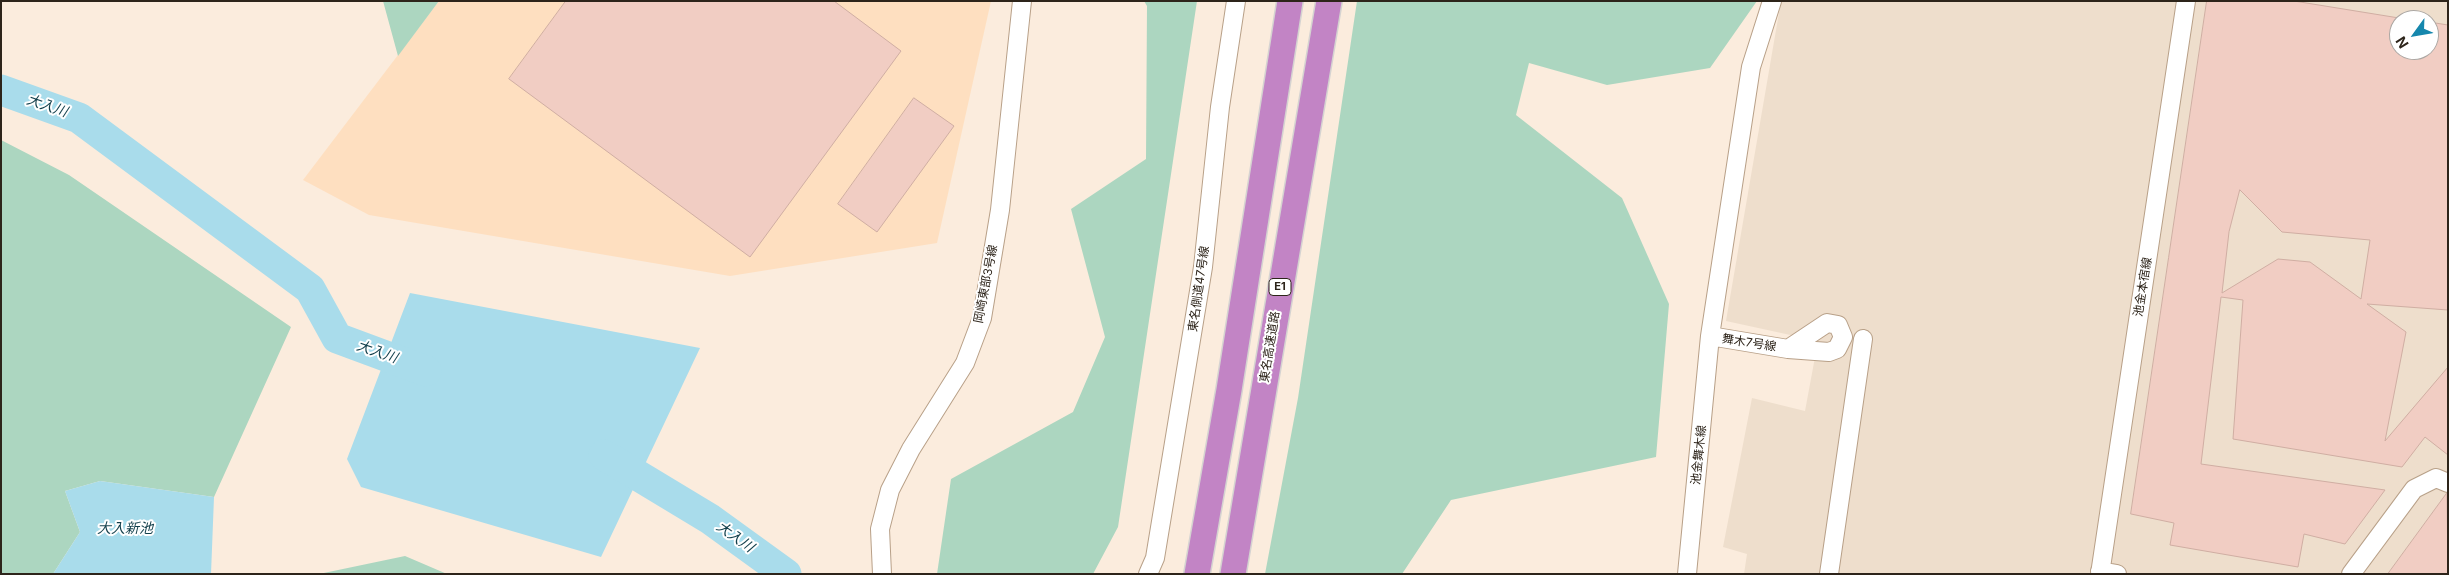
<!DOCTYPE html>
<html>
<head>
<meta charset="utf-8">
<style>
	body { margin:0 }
	#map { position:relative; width:2449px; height:575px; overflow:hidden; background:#fbecdd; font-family:Inter,sans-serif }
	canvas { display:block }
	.frame { position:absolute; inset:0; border:2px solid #2d241a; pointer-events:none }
	.north { position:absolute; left:2389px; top:10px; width:50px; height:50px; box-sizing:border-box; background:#fff; border:1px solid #aba7a3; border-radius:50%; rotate:238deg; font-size:14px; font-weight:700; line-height:20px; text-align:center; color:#2d241a }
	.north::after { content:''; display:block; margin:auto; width:18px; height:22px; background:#1687ad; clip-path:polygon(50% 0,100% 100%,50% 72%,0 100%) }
</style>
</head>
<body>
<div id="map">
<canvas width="2449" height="575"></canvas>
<div class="frame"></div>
<div class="north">N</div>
</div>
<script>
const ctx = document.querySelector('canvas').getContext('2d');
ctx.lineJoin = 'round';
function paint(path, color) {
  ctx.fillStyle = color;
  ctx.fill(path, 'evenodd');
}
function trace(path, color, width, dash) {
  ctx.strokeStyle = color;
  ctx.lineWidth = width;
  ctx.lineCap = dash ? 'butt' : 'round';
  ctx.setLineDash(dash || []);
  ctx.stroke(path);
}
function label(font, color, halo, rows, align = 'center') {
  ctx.font = font + ' Inter,"Noto Sans JP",sans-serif';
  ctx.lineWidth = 4;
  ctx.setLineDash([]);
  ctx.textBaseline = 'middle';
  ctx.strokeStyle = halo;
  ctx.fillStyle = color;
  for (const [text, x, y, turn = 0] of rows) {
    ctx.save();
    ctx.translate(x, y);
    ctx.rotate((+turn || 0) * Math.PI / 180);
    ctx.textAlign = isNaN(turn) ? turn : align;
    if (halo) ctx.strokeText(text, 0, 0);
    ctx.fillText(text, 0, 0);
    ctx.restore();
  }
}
const commercial = new Path2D(`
	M1781 1H2448V574H1744L1747 554 1723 547 1752 398 1805 411 1818 341 1726 321ZM2399 20H2429V50H2399Z`);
const built = new Path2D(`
	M439 1H991L937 243 730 276 369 215 303 180Z`);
const green = new Path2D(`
	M383 1H439L398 56Z
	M1144 1H1197L1118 527 1093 574H937L951 479 1073 412 1105 337 1071 209 1146 159 1147 6Z
	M1357 1H1757L1710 68 1607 85 1529 63 1516 115 1622 198 1669 304 1656 457 1451 500 1402 574H1265L1298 398Z
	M1 140 69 175 291 327 214 497 100 481 65 491 80 532 53 574H1Z
	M405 556 447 574H319Z`);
const water = new Path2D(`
	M410 293 700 348 601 557 361 487 347 459Z
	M100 481 214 497 211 574H53L80 532 65 491Z`);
const river = new Path2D(`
	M1 90 79 118 310 289 337 338 426 371
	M604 455 710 519 786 574`);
const building = new Path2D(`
	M566 1H834L901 51 750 257 509 79Z
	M2207 1H2294L2399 18V50H2429V22L2448 25V310L2367 304 2406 332 2385 441 2448 367V455L2425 437 2402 467 2233 439 2243 300 2221 297 2201 464 2385 490 2345 544 2304 534 2298 567 2170 545 2174 523 2131 514ZM2240 190 2282 232 2370 240 2361 299 2310 262 2278 259 2222 293 2229 232Z
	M914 98 954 126 877 232 838 204Z
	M2447 493 2448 574H2388Z`);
const minor = new Path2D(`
	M1827 323 1838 325 1843 337 1837 349 1829 352 1788 349Z
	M1710 336 1788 349
	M2100 571 2117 574
	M882 574 880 529 890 490 911 449 965 363 982 318 1000 210 1022 1
	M1148 574 1155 558 1203 267 1220 107 1236 1
	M1687 574 1710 336 1751 67 1772 1
	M1829 574 1863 339
	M2100 574 2186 1
	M2351 574 2414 489 2436 478 2448 483`);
const highway = new Path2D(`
	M1197 574 1229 390 1290 1
	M1233 574 1329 1`);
const shields = [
	[1280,287,22]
];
const shieldNames = [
	["E1",1280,287]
];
const streetNames = [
	["岡崎東部3号線",986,284,-79],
	["池金本宿線",2143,287,-81],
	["東名側道47号線",1199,289,-82],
	["舞木7号線",1749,343,9],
	["東名高速道路",1270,347,-81],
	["池金舞木線",1699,455,-84]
];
const waterNames = [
	["大入川",47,106,19],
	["大入川",377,352,19],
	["大入新池",125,529],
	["大入川",735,537,35]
];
paint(commercial, '#eedecc');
paint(built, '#fedfc0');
paint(green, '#acd6c0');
paint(water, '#a9dceb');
trace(river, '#a9dceb', 31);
paint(building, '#f1cdc3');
trace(building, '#d0aea3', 1);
trace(minor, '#b8a088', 20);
trace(highway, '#d5d3d1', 28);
trace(minor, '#fff', 18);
trace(highway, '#c284c5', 25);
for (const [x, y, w] of shields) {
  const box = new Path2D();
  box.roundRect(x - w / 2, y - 8.5, w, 17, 4);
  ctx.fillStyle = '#fff';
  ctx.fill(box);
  trace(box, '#2d241a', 1);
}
label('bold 11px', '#2d241a', null, shieldNames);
label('12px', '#2d241a', '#fff', streetNames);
label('italic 14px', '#123f4b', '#fff', waterNames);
</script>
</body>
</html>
